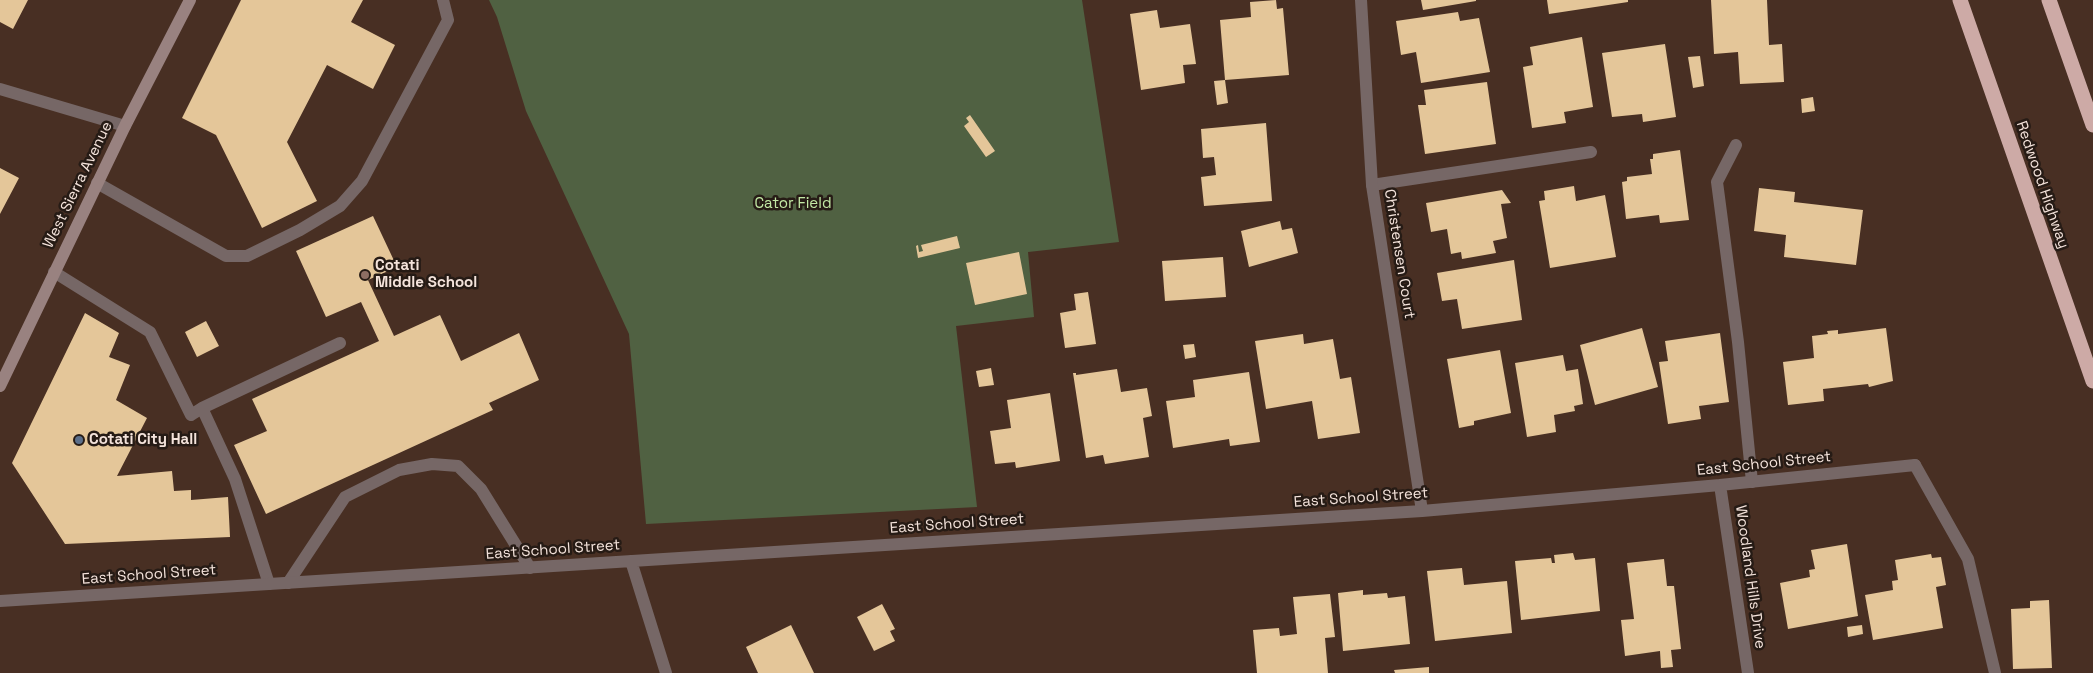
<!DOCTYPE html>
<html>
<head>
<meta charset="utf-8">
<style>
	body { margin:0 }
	canvas { display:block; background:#482f23 }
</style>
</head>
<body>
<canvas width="2093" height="673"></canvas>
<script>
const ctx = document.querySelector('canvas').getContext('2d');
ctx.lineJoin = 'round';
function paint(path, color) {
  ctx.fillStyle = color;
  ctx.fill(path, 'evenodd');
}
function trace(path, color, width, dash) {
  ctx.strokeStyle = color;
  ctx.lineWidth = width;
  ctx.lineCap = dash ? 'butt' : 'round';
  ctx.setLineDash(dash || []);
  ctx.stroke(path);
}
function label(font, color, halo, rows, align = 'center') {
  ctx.font = font + ' "Space Grotesk",sans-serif';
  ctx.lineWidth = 5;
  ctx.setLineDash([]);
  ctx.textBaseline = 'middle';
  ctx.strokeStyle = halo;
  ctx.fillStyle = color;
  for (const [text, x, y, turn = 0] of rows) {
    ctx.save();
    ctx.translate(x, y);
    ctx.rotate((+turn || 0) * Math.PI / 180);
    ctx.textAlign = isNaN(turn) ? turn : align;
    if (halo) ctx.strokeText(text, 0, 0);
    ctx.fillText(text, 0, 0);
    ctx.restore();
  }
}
const green = new Path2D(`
	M489 0H1082L1119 242 1028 252 1034 317 956 326 977 507 646 524 629 334 526 111 497 17Z`);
const building = new Path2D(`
	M0 0H28L13 29 0 22Z
	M241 0H363L351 22 395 45 373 89 327 65 287 142 317 201 262 228 216 135 182 118Z
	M1276 0 1277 9 1283 8 1289 75 1225 80 1220 20 1251 17 1250 2Z
	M1421 0H1476V1L1423 10Z
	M1547 0H1628V2L1549 14Z
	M1711 0H1767L1769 45 1782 44 1784 82 1740 84 1738 52 1714 54Z
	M1157 10 1160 28 1190 24 1196 64 1183 65 1185 83 1141 90 1130 14Z
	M1458 12 1460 21 1479 18 1490 72 1421 83 1416 52 1401 55 1396 21Z
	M1582 37 1593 107 1564 112 1566 123 1532 128 1523 67 1533 65 1530 47Z
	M1665 44 1676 117 1643 122 1642 114 1612 117 1602 53Z
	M1700 56 1704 86 1693 88 1688 57Z
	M1225 80 1228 103 1217 105 1214 81Z
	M1487 82 1496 144 1425 154 1418 105H1426L1424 90Z
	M1813 97 1815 111 1802 113 1801 99Z
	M970 115 995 151 986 157 964 126 969 122 966 118Z
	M1266 123 1272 201 1204 206 1201 177 1216 175 1214 157 1203 158 1201 129Z
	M1680 150 1689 220 1660 223 1659 215 1626 219 1622 182 1627 181V177L1652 174 1650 159H1653V154Z
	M0 168 19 178 0 214Z
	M1574 186 1576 201 1605 195 1616 257 1550 268 1539 201 1545 200 1544 191Z
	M1759 188 1795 192 1794 202 1863 210 1856 265 1784 257 1786 235 1754 231Z
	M1502 190 1511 203 1501 204 1507 238 1493 241 1496 253 1462 259 1461 252 1451 254 1447 229 1431 232 1426 203Z
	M373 216 397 267 368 280 394 336 440 315 461 361 519 333 539 380 489 403 493 410 266 514 234 445 267 431 252 399 379 341 361 302 326 317 296 251Z
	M1280 221 1282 230 1292 228 1298 253 1249 267 1241 231Z
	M957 236 960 248 918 258 916 246 918 245 919 252 923 251 921 245Z
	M1019 252 1027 294 975 305 966 263Z
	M1223 257 1226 297 1165 301 1162 261Z
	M1514 260 1522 320 1462 329 1457 299 1442 301 1437 273Z
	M1088 292 1096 344 1065 348 1060 313 1076 310 1074 294Z
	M85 313 119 333 109 357 130 365 116 400 147 418 117 476 172 471 174 491 191 490V500L228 497 230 537 65 544 12 463Z
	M206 321 219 346 197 357 185 332Z
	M1642 328 1658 387 1595 405 1580 345Z
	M1886 328 1893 381 1869 387 1868 384 1823 389 1824 401 1788 405 1783 362 1814 358 1812 336 1828 334 1827 331 1838 330V334Z
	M1720 333 1729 402 1699 406 1701 419 1668 424 1659 362 1668 361 1665 341Z
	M1303 334 1304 344 1333 339 1340 379 1351 377 1360 433 1318 439 1312 401 1266 409 1255 341Z
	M1194 344 1196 357 1185 359 1183 345Z
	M1500 350 1511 413 1474 421V425L1459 428 1447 359Z
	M1563 355 1566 371 1578 369 1583 404 1574 406 1575 411 1554 415 1556 432 1527 437 1515 363Z
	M991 368 994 385 979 387 976 371Z
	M1117 369 1121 392 1147 388 1152 416 1143 418 1149 457 1105 464 1103 455 1086 458 1073 373H1076V375Z
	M1249 372 1260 442 1230 446 1229 439 1173 448 1166 401 1195 397 1193 380Z
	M1050 393 1060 461 1016 468 1015 462 995 464 990 431 1011 428 1007 400Z
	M1847 544 1858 616 1788 629 1780 583 1810 577 1809 570 1815 569 1811 550Z
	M1573 553 1575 560 1595 558 1600 611 1521 620 1515 561 1551 558 1552 563H1555L1554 555Z
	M1931 554 1932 558 1941 557 1946 585 1936 587 1943 628 1873 640 1865 595 1893 590 1892 581 1898 580 1895 560Z
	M1664 559 1667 586H1674L1681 649 1671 650 1673 667 1661 668 1660 651 1625 656 1621 620 1634 619 1627 563Z
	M1462 568 1464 585 1507 581 1512 633 1435 641 1427 571Z
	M1363 590V595L1387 593 1388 598 1405 596 1410 644 1343 651 1338 593Z
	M1330 594 1335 637 1325 638 1328 673H1257L1253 630 1279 628 1280 636 1297 634 1293 597Z
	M2049 600 2052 668 2013 669 2011 609 2030 608V601Z
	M882 604 895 629 890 631 895 641 874 651 857 617Z
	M791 625 814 673H758L746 647Z
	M1862 625 1863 634 1848 637 1847 627Z
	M1429 667V673H1395L1394 670Z`);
const lane = new Path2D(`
	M1736 145 1717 182 1738 342 1752 482
	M97 183 226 256H247L300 230 340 206 362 181 448 20 443 0
	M1372 185 1591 152
	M54 272 150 332 191 415 202 408
	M1915 465 1968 559 1995 673
	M288 583 345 497 399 470 432 464 458 466 481 489 530 568
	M269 584 235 479 202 408 340 343`);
const street = new Path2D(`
	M1361 0 1372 185 1422 511
	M0 89 125 126
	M1720 485 1748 673
	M631 561 666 673
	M0 601 1422 511 1720 485 1915 465`);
const secondary = new Path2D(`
	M0 386 125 126 190 0`);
const highway = new Path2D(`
	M1960 0 2093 381
	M2049 0 2093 125`);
const markers = [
	[365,275,5,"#8d6e63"],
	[79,440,5,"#5c6f8a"]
];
const streetNames = [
	["West Sierra Avenue",78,185,-64],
	["Redwood Highway",2042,185,71],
	["Christensen Court",1399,254,81],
	["East School Street",1764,464,-6],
	["East School Street",1361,498,-4],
	["East School Street",957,524,-4],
	["East School Street",553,550,-4],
	["East School Street",149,575,-4],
	["Woodland Hills Drive",1750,577,82]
];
const parkNames = [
	["Cator Field",793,204]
];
const poiNames = [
	["Cotati",375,266],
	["Middle School",375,283],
	["Cotati City Hall",89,440]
];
paint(green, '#506142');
paint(building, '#e4c699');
trace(lane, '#766766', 12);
trace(street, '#766766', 12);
trace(secondary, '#998280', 12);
trace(highway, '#cdaaa6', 15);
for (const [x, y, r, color] of markers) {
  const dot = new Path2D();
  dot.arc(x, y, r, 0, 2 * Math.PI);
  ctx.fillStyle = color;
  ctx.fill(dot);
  trace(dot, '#261b15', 2);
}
label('15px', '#f4e3db', '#261b15', streetNames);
label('15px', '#c3e9a5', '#261b15', parkNames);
label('bold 15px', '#f4e3db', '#261b15', poiNames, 'left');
</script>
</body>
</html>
